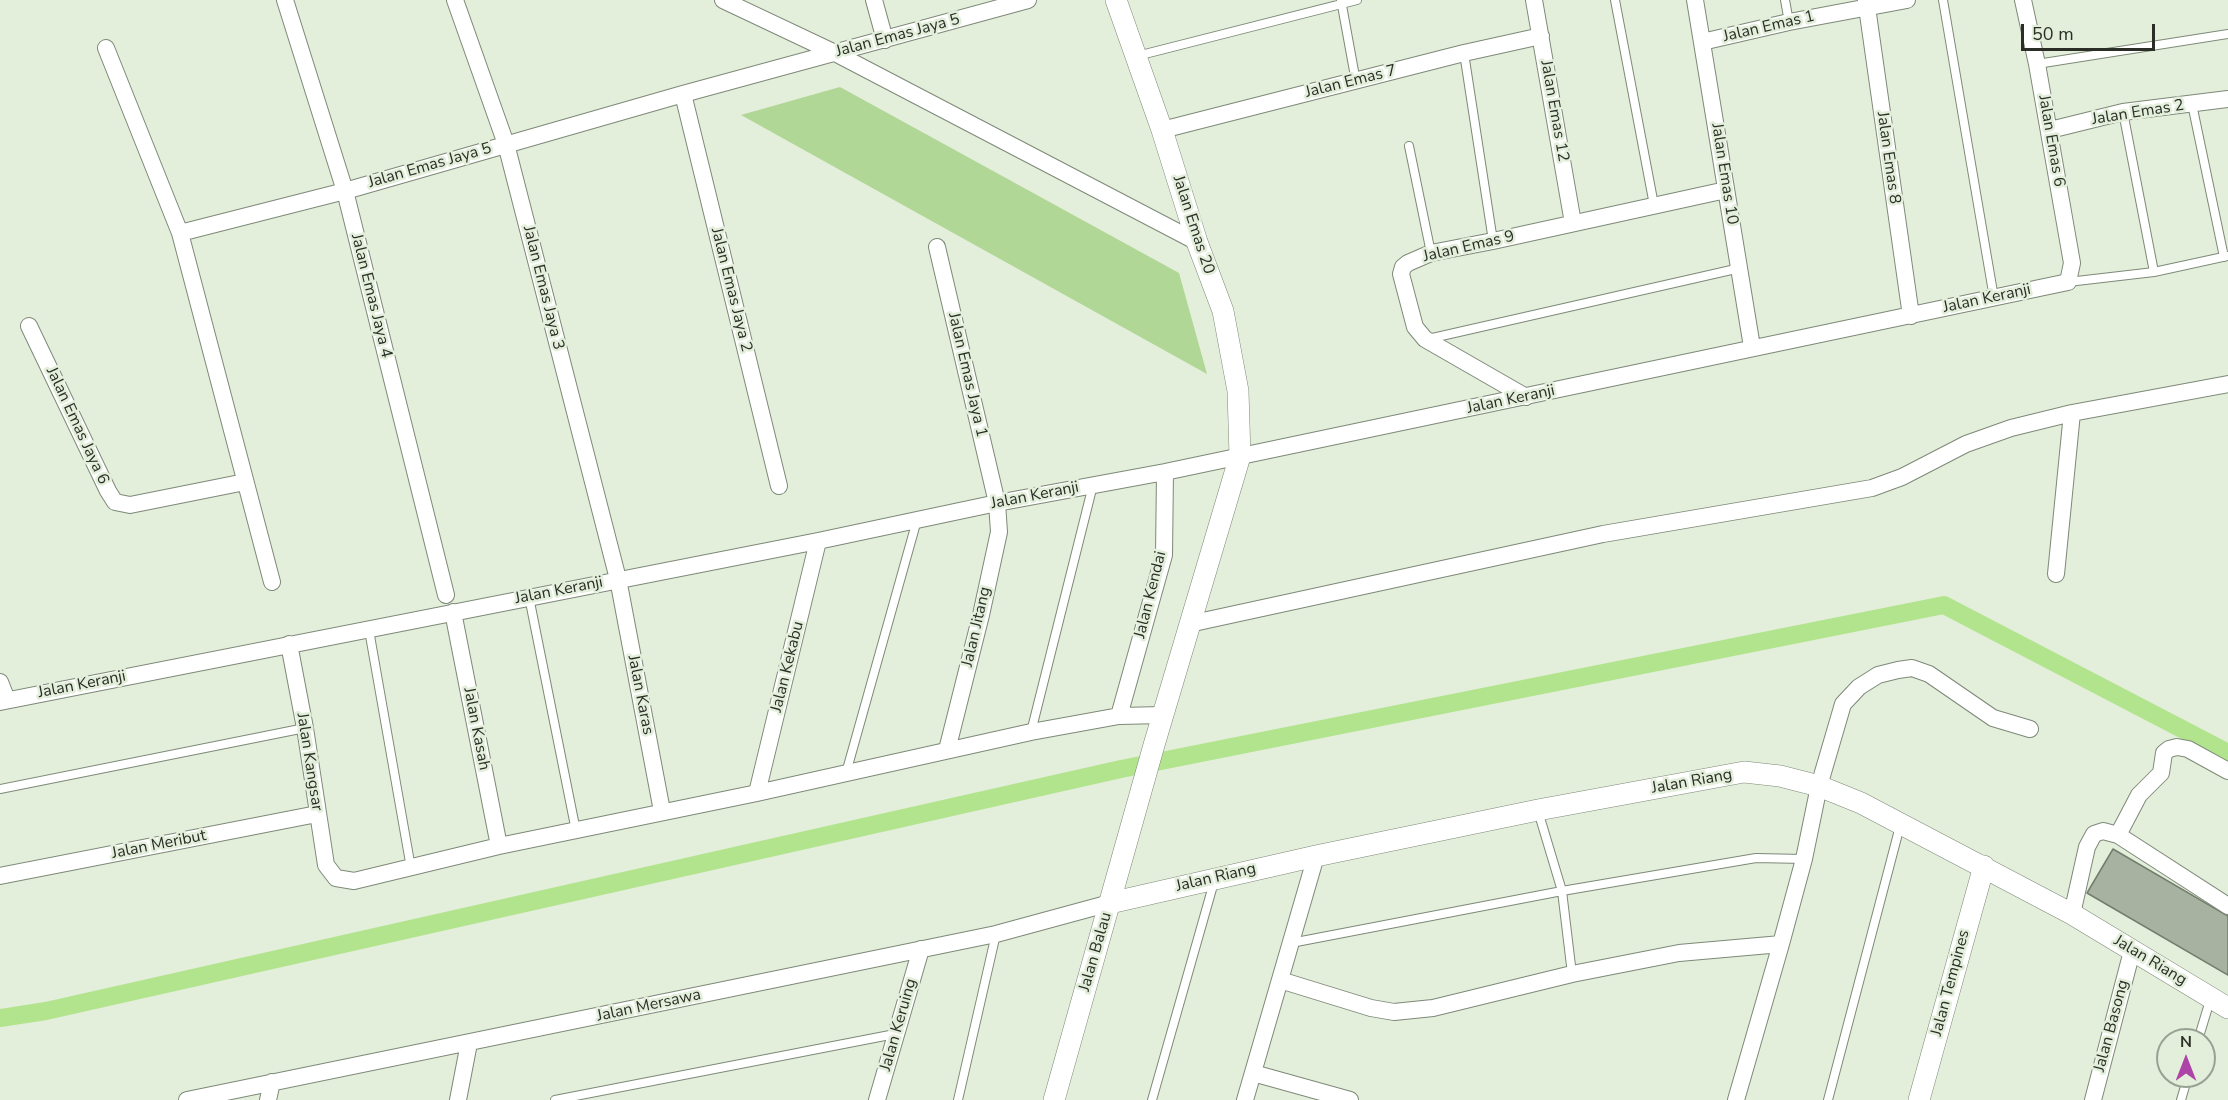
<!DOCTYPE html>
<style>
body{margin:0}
#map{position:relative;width:2228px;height:1100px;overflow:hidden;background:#e3eedb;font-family:"Nunito Sans",sans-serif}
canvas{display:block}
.north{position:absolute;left:2156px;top:1028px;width:60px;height:60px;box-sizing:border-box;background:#e3eedb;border:2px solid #99a193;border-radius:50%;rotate:0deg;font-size:16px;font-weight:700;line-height:24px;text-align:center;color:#2a2e27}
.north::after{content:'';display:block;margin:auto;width:21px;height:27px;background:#ad44a7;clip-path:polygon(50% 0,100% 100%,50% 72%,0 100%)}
.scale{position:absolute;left:2021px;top:24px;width:134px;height:27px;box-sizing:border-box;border:3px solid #2a2e27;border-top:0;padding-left:8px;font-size:18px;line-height:21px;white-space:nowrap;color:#2a2e27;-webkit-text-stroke:4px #e3eedb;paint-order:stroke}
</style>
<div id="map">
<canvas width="2228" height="1100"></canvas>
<div class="north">N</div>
<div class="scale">50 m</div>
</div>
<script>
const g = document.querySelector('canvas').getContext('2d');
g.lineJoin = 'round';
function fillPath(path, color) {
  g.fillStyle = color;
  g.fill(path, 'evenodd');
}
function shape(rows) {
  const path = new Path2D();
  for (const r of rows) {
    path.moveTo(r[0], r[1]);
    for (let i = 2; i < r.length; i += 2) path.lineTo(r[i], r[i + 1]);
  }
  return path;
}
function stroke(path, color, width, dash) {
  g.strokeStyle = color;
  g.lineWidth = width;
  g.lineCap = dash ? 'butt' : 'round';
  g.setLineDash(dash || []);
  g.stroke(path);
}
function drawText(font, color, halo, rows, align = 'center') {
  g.font = font + ' "Nunito Sans",sans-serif';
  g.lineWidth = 5;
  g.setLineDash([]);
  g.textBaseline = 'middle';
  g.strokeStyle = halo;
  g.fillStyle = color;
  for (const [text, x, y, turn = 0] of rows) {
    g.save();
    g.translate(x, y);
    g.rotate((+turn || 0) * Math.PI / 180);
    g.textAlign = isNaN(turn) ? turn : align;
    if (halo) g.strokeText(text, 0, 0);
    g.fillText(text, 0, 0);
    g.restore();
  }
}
fillPath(shape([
 [840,87,1179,273,1207,374,741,115]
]), '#b0d795');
stroke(shape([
 [0,1018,46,1011,1121,769,1944,605,2228,753]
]), '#b2e48e', 18);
const building = shape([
 [2113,849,2228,916,2228,975,2087,893,2113,849]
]);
fillPath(building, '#a7b2a0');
stroke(building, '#737d6c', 1.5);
const service = shape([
 [1341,0,1356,82],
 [1615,0,1654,205],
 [1785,0,1789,22],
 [1943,0,1994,298],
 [1464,53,1493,241],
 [1137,56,1357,0],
 [2037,64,2228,34],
 [2192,104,2224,257],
 [2123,112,2154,272],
 [1409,146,1431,253],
 [2068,282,2154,272,2228,256],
 [1428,339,1740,268],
 [529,597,576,831],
 [369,630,411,868],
 [1031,732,1093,485],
 [846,773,917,520],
 [0,789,305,728],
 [1538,811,1562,891,1572,974],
 [1291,943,1562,891,1756,858,1804,859],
 [2198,1040,2211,997],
 [555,1100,895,1034],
 [958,1100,996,934],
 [1152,1100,1214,882],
 [1828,1100,1900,826],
 [2181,1100,2188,1076]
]);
const minor = shape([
 [285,0,345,191,446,595],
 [455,0,506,144,618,579,662,811],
 [723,0,835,53,1197,242],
 [874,0,885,40],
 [1534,0,1573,223],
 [1695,0,1752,347],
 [1866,0,1911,316],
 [1702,42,1789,22,1907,0],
 [106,48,180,233],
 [683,94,779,486],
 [1162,130,1464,53,1541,36],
 [2050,130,2123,112,2228,99],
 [937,247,997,503,999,532,981,615,947,750],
 [29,326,108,491,115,502,130,505,245,482],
 [1526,397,1425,339,1415,327,1401,274,1403,267,1408,263,1431,253,1493,241,1726,190],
 [2056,574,2072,413],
 [272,582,180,233,345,191,683,94,1028,0],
 [453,612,499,846],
 [1189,624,1603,534,1872,488,1902,477,1966,444,2011,428,2072,413,2228,384],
 [289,644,305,728,326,865,336,878,354,881,499,846,757,793,1031,732,1119,716,1163,715],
 [0,682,7,700],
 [0,702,818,541,997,503,1165,472,2068,282,2072,263,2037,64,2023,0],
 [1119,716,1164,555,1165,472],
 [757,793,818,541],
 [2118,835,2139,795,2161,773,2164,753,2169,749,2177,747,2188,749,2228,771],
 [0,876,317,814],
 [2072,914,2087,847,2094,834,2103,831,2118,835,2228,906],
 [1280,980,1371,1008,1394,1012,1433,1008,1572,974,1679,953,1781,944],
 [1253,1073,1350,1100],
 [187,1100,996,934,1110,903],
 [268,1100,272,1082],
 [458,1100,469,1043],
 [877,1100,921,949],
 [1245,1100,1316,856],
 [1736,1100,1781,944,1804,859,1819,786,1843,704,1859,687,1878,675,1898,670,1912,668,1929,674,1993,718,2030,729],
 [2093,1100,2132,951]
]);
const tertiary = shape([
 [1110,903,1316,856,1538,810,1744,772,1780,776,1819,786,1861,803,2072,914,2228,1008],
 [1054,1100,1154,745,1240,456,1238,391,1223,311,1197,242,1162,130,1116,0],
 [1919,1100,1984,866]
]);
stroke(service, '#7e8978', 10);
stroke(minor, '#7e8978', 18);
stroke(tertiary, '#7e8978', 22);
stroke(service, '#fff', 8);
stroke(minor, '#fff', 16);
stroke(tertiary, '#fff', 21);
drawText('16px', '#2a2e27', '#e3eedb', [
 ["Jalan Emas 1",1769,27,-13],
 ["Jalan Emas Jaya 5",898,36,-15],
 ["Jalan Emas 7",1351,82,-14],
 ["Jalan Emas 12",1554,111,80],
 ["Jalan Emas 2",2138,113,-9],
 ["Jalan Emas 6",2051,141,80],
 ["Jalan Emas 8",1888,158,82],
 ["Jalan Emas Jaya 5",430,166,-16],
 ["Jalan Emas 10",1724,174,81],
 ["Jalan Emas 20",1193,225,72],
 ["Jalan Emas 9",1469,247,-13],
 ["Jalan Emas Jaya 3",543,288,76],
 ["Jalan Emas Jaya 2",731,290,76],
 ["Jalan Emas Jaya 4",371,296,76],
 ["Jalan Keranji",1987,299,-12],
 ["Jalan Emas Jaya 1",967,375,77],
 ["Jalan Keranji",1511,400,-12],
 ["Jalan Emas Jaya 6",77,426,65],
 ["Jalan Keranji",1035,496,-11],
 ["Jalan Keranji",559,591,-11],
 ["Jalan Kendai",1151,595,-76],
 ["Jalan Jitang",977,627,-77],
 ["Jalan Kekabu",788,667,-76],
 ["Jalan Keranji",82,685,-11],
 ["Jalan Karas",640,695,79],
 ["Jalan Kasah",476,729,79],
 ["Jalan Kangsar",309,762,81],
 ["Jalan Riang",1692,782,-10],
 ["Jalan Meribut",159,845,-11],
 ["Jalan Riang",1216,878,-13],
 ["Jalan Balau",1096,952,-74],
 ["Jalan Riang",2150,961,31],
 ["Jalan Tempines",1951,983,-75],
 ["Jalan Mersawa",649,1006,-12],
 ["Jalan Keruing",899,1025,-74],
 ["Jalan Basong",2112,1026,-75]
]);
</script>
